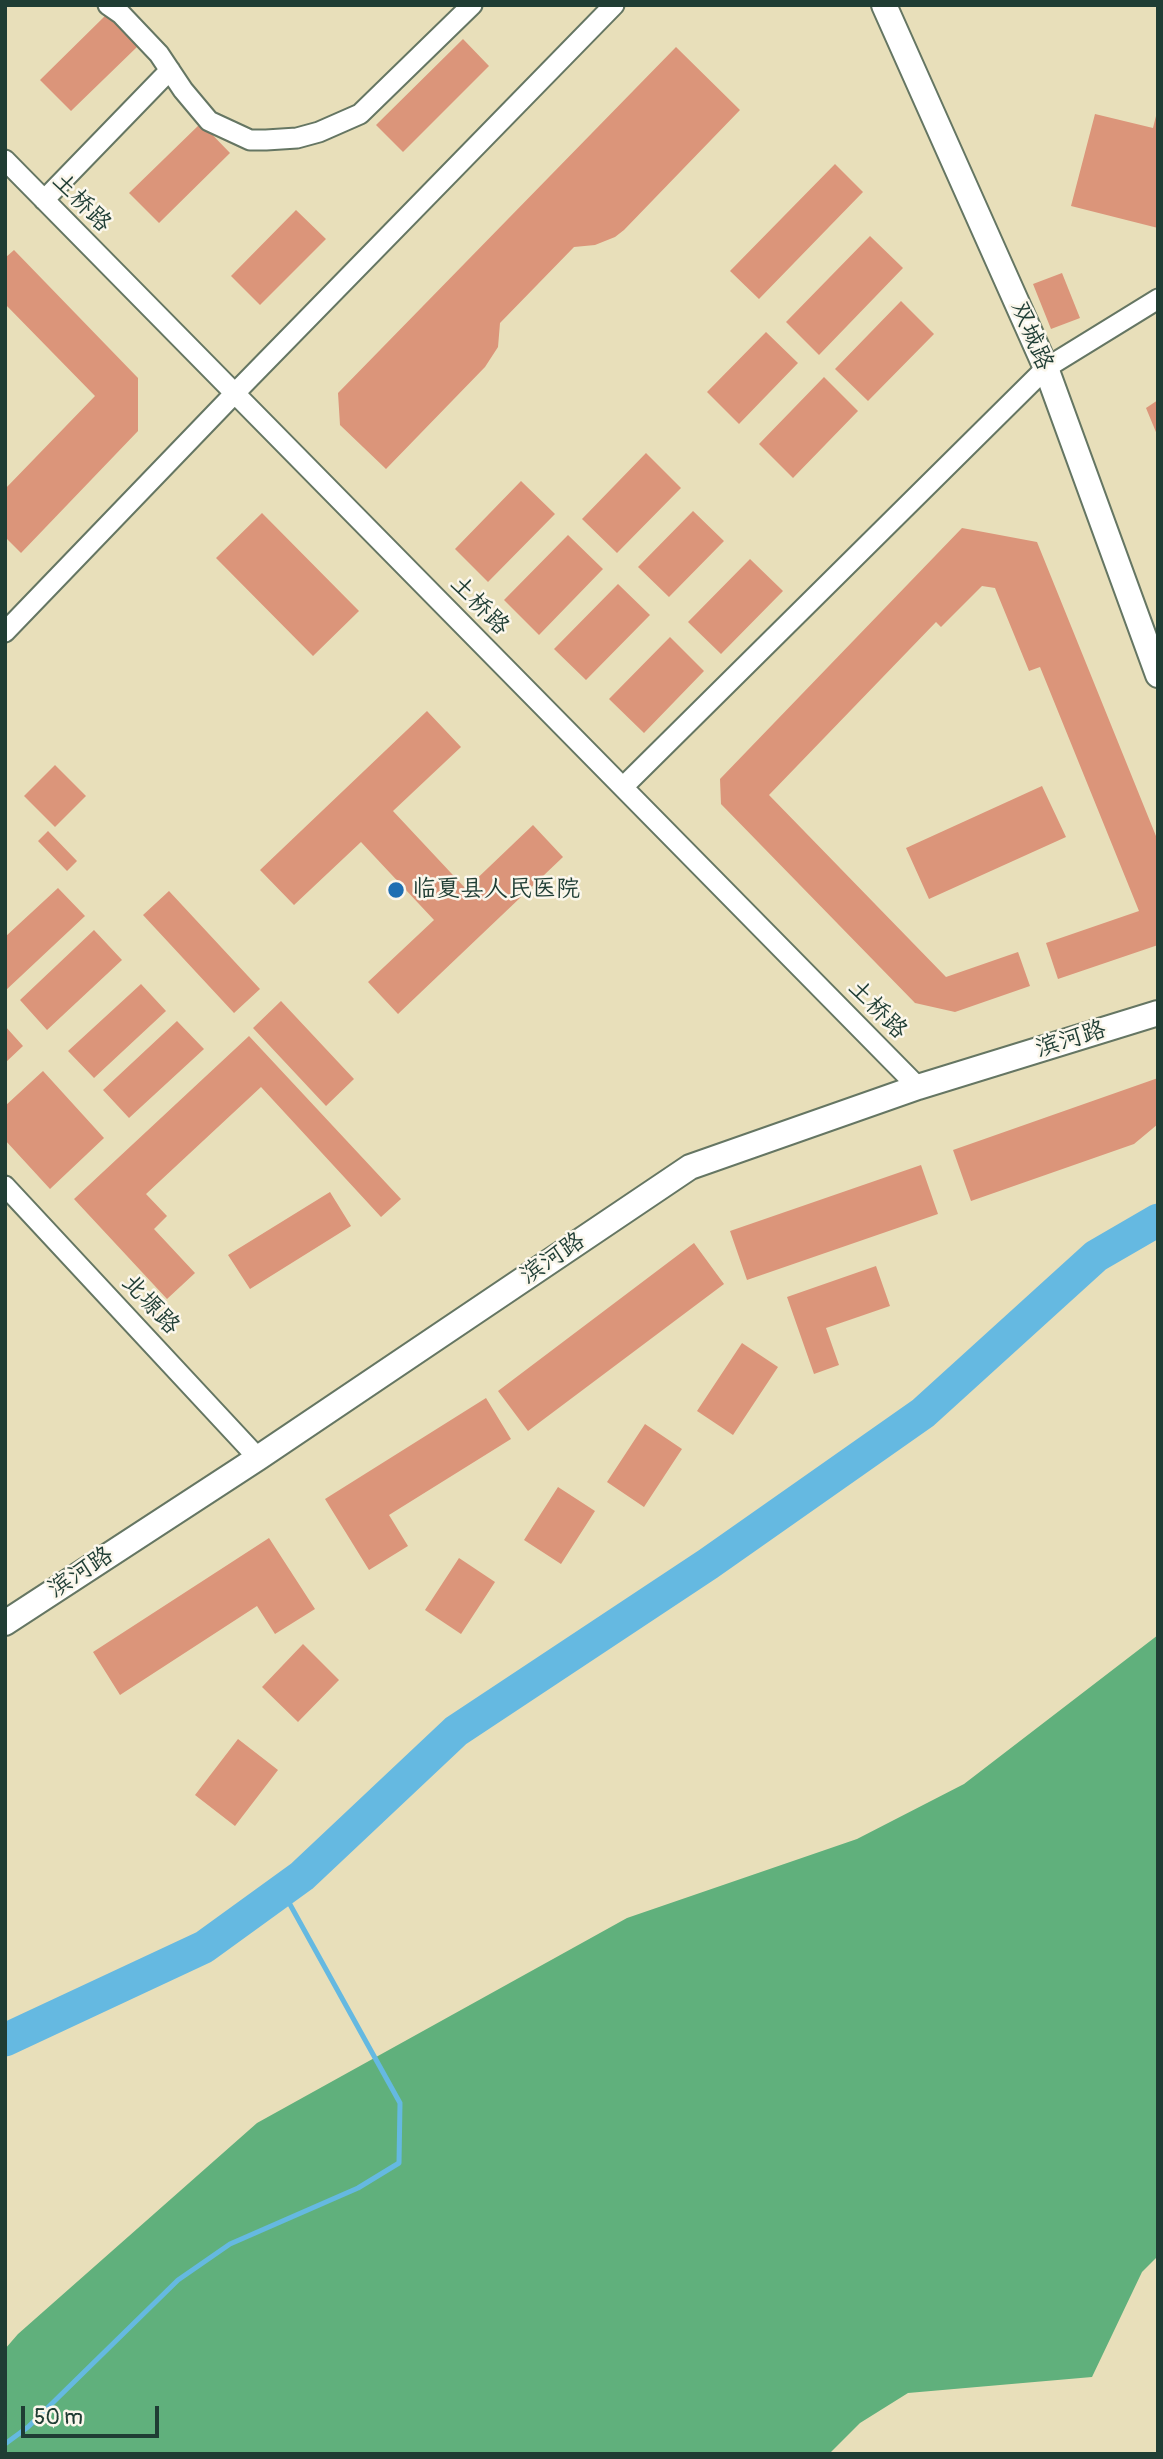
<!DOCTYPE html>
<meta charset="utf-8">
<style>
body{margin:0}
#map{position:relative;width:1163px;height:2459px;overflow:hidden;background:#e8dfba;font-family:Pangolin,sans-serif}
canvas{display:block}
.frame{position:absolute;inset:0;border:7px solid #1f3d34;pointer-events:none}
.scale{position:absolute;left:21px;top:2406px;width:138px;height:32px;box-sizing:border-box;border:4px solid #1f3d34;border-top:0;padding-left:9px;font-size:21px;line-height:24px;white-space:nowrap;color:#1f3d34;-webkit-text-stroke:5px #fbf7ec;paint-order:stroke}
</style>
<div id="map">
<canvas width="1163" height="2459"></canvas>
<div class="frame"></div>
<div class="scale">50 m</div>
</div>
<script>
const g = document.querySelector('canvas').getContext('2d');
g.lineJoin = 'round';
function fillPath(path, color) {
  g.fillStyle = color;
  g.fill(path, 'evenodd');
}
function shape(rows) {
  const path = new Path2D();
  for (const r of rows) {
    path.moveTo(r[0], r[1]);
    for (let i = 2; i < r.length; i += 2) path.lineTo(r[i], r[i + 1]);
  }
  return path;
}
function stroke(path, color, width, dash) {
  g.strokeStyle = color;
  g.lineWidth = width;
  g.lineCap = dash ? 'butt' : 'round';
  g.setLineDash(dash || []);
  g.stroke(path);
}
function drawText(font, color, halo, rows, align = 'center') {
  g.font = font + ' Pangolin,"LXGW WenKai TC",sans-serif';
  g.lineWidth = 5;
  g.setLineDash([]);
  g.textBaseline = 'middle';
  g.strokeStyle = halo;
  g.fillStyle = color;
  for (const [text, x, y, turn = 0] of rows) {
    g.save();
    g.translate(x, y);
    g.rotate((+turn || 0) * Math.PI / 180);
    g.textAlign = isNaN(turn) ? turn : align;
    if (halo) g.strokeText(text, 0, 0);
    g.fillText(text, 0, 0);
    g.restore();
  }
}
fillPath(shape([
 [1158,1635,1158,2256,1142,2272,1092,2377,908,2393,860,2423,829,2454,5,2454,5,2349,18,2334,257,2123,627,1918,857,1839,964,1784]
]), '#60b07c');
stroke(shape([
 [5,2444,28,2427,178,2280,230,2244,358,2188,399,2163,400,2103,282,1890]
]), '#65b9e1', 5);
stroke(shape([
 [5,2040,204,1947,302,1876,456,1731,708,1564,923,1413,1096,1256,1158,1220]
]), '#65b9e1', 33);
fillPath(shape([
 [107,14,138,46,71,111,40,80],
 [463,39,489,66,403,152,376,125],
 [676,47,740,110,624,230,615,237,595,245,574,247,500,323,498,347,485,367,386,469,340,425,338,393],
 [1157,112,1158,228,1071,206,1095,114,1153,128],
 [201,123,230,153,159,223,129,193],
 [835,164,863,192,759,299,730,271],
 [296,210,326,239,260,305,231,276],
 [870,236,903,268,819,355,786,322],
 [14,250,138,378,138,431,21,553,5,537,5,489,95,396,5,304,5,258],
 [1062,273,1080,318,1051,329,1033,284],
 [901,301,934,334,868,401,835,369],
 [766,332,798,363,739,424,707,392],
 [824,377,858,411,793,478,759,444],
 [1158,400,1158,437,1146,408],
 [646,453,681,488,617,553,582,519],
 [521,481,555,514,488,582,455,549],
 [693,511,724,541,669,597,638,567],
 [262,513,359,611,313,656,216,558],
 [962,528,1037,542,1158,841,1158,945,1058,979,1046,943,1139,911,1040,667,1029,671,995,588,982,586,941,627,936,622,769,795,946,977,1018,952,1030,986,955,1012,915,1003,721,804,720,779],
 [568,535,603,569,539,635,504,600],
 [750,559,783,591,721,654,688,622],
 [618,584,650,615,586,680,554,649],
 [670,637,704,671,644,733,609,699],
 [427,711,461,747,393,811,466,889,533,825,563,857,398,1014,368,982,434,920,361,842,294,905,260,870],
 [55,765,86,796,55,827,24,796],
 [1042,786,1066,837,929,899,906,848],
 [48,831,77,861,67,871,38,841],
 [58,888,85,916,5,991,5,937],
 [169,891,260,989,234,1013,143,915],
 [94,930,122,960,47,1030,20,1000],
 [141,984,166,1011,94,1078,68,1051],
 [281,1001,354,1079,326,1106,253,1028],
 [177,1021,204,1049,129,1118,103,1090],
 [5,1026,23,1046,5,1063],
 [249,1036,401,1199,381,1217,261,1087,146,1194,167,1216,154,1229,195,1273,167,1299,74,1199],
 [43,1071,104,1138,50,1189,5,1140,5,1106],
 [1158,1078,1158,1124,1134,1144,971,1201,953,1150],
 [921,1165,938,1214,747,1280,730,1231],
 [330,1192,351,1226,250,1289,228,1255],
 [694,1243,724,1284,528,1431,498,1391],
 [876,1266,890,1306,826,1328,839,1365,814,1374,787,1297],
 [742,1343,778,1367,733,1435,697,1411],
 [486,1398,511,1439,389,1515,408,1546,369,1570,325,1499],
 [645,1424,682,1449,644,1507,607,1482],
 [558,1487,595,1511,561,1564,524,1540],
 [269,1538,315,1609,275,1634,257,1606,120,1695,93,1652],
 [459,1558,495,1582,461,1634,425,1610],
 [303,1644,339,1680,298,1722,262,1687],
 [238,1739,278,1770,235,1826,195,1795]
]), '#db957a');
const minor = shape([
 [108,5,121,14,159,54,183,90,209,121,250,140,266,140,297,138,319,132,360,114,472,5],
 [5,160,918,1087],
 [44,200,170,70],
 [5,632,235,393,614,5],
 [623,787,1046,368,1158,299],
 [5,1186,258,1458]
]);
const major = shape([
 [884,5,1046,368,1158,675],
 [5,1623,258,1458,690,1167,918,1087,1158,1013]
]);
stroke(minor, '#657663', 23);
stroke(major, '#657663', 28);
stroke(minor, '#fff', 19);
stroke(major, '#fff', 24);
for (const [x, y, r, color] of [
 [396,890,9,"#1f6fb2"]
]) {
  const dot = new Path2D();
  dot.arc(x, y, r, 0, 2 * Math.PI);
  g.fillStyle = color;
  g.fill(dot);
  stroke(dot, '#fbf7ec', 2.5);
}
drawText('24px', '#1f3d34', '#fbf7ec', [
 ["土桥路",81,203,45],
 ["双城路",1031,336,67],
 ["土桥路",479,606,45],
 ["土桥路",877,1010,45],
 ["滨河路",1071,1040,-17],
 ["滨河路",553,1259,-34],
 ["北塬路",150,1305,47],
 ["滨河路",81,1573,-33]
]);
drawText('24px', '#1f3d34', '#fbf7ec', [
 ["临夏县人民医院",412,890]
], 'left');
</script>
